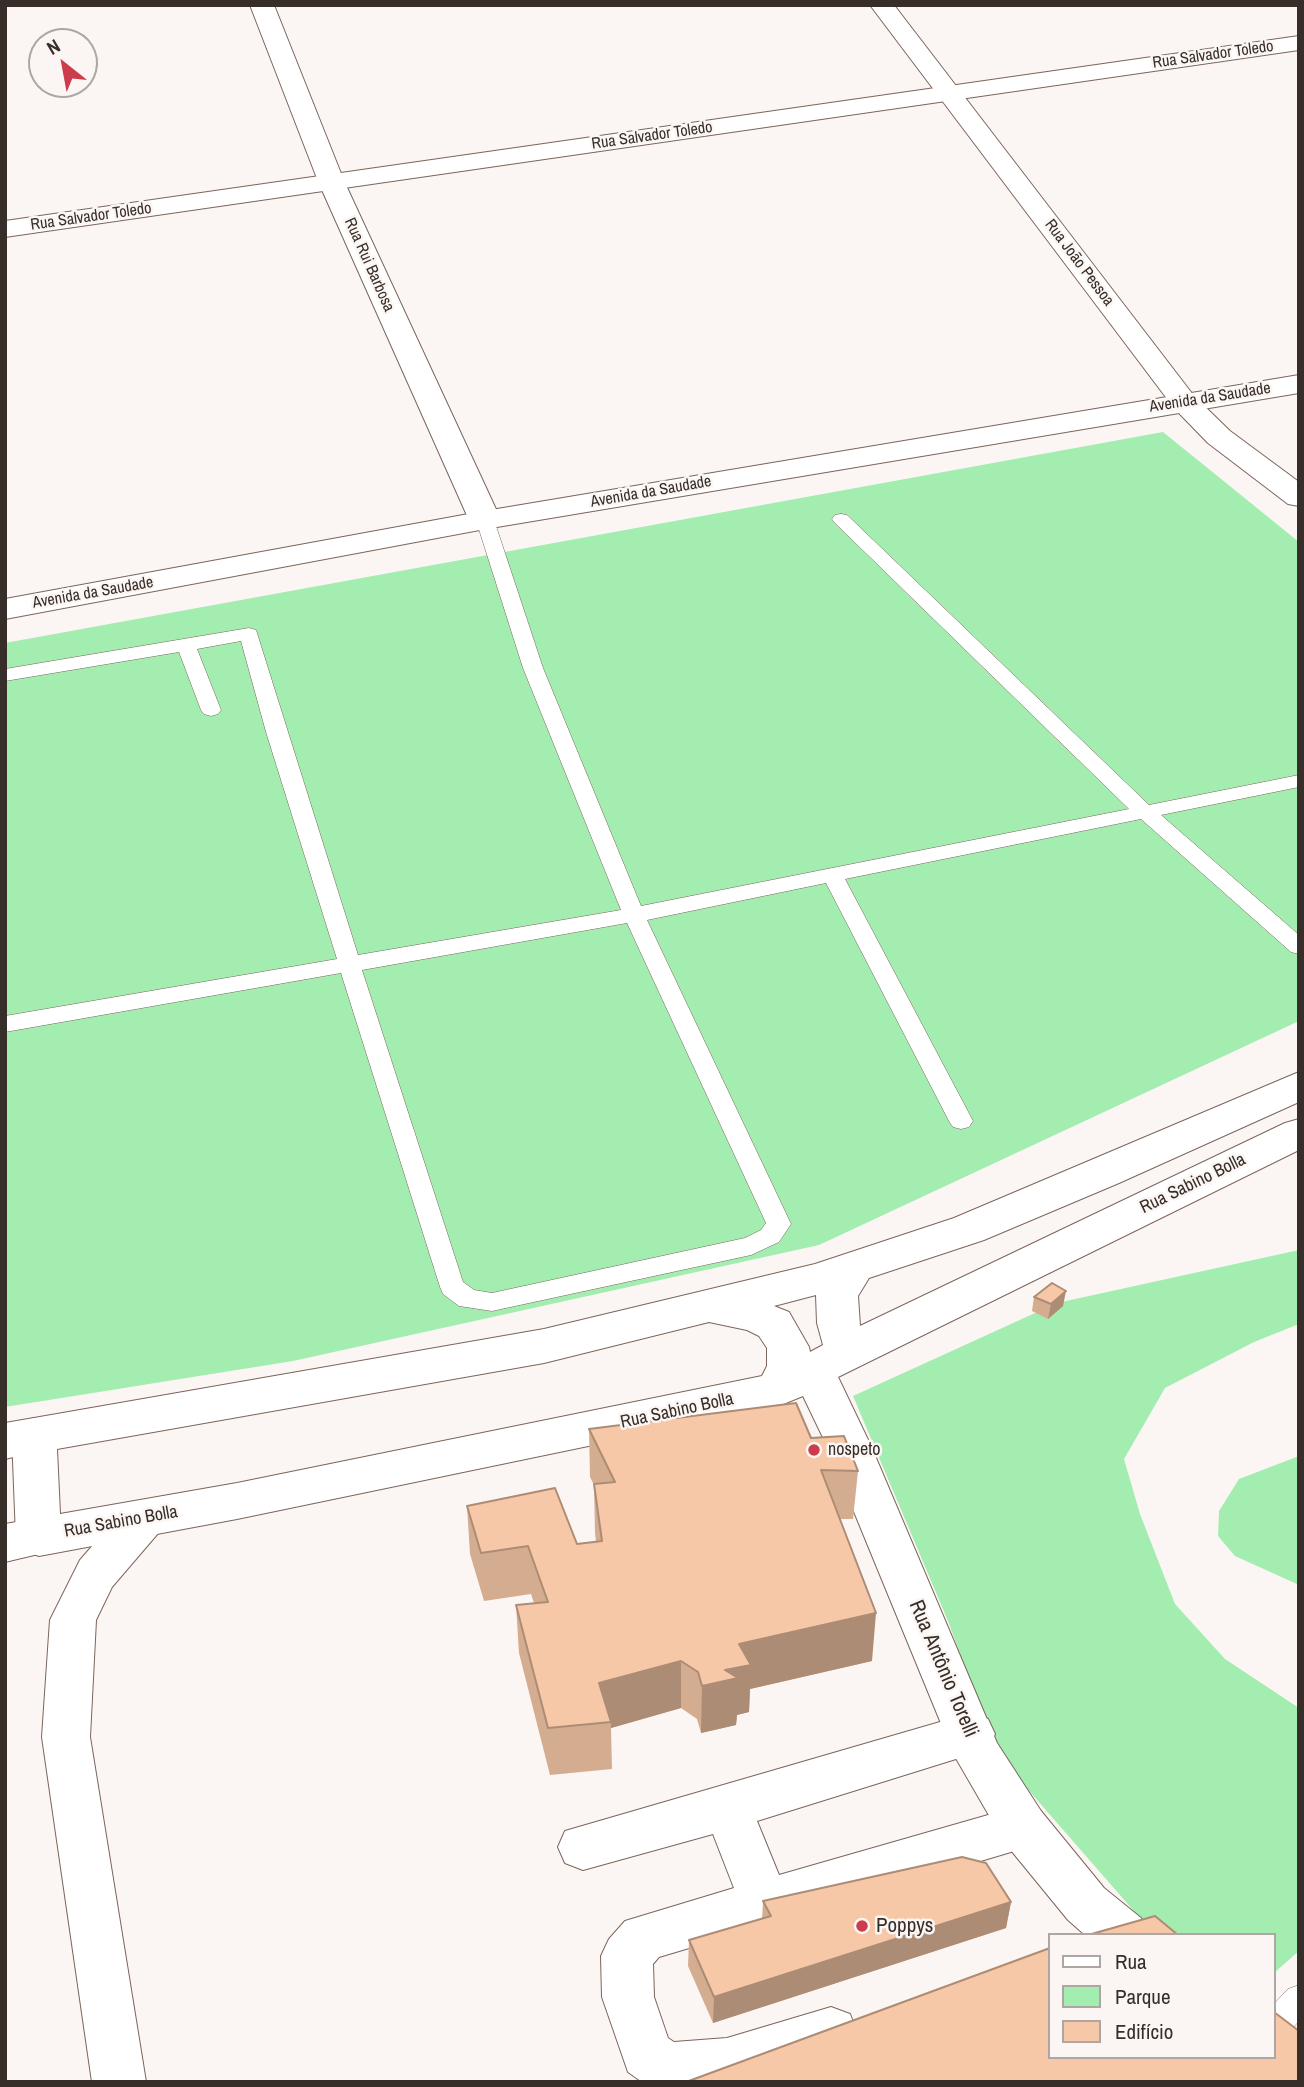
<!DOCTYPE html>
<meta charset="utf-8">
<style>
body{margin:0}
#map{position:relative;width:1304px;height:2087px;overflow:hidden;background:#fbf6f3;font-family:"Archivo Narrow",sans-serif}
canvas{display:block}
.frame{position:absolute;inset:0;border:7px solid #372e29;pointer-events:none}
.legend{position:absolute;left:1048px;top:1933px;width:228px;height:126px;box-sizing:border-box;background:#fbf6f3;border:2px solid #ada6a2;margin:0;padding:9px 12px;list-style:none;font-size:21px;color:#372e29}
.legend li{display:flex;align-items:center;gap:14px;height:35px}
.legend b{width:35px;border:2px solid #ada6a2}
.north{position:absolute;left:28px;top:28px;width:70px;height:70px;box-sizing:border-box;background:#fbf6f3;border:2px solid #ada6a2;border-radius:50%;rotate:329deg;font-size:19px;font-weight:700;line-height:28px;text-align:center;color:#372e29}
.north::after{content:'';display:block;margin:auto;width:24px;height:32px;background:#cc3c4a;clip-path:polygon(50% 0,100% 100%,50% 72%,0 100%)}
</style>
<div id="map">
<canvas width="1304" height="2087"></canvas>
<div class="frame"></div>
<ul class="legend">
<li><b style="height:9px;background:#fff"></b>Rua</li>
<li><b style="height:19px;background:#a3edb1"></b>Parque</li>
<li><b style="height:19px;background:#f7c8a7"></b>Edifício</li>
</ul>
<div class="north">N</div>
</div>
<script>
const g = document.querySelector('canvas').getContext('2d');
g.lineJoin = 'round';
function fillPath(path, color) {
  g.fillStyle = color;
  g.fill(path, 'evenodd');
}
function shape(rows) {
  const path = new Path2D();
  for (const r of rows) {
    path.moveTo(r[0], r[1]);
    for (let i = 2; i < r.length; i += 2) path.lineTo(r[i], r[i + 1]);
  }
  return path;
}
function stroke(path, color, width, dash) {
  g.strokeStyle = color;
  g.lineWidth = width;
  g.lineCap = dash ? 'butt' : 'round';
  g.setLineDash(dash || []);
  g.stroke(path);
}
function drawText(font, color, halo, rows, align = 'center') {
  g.font = font + ' "Archivo Narrow",sans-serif';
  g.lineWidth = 5;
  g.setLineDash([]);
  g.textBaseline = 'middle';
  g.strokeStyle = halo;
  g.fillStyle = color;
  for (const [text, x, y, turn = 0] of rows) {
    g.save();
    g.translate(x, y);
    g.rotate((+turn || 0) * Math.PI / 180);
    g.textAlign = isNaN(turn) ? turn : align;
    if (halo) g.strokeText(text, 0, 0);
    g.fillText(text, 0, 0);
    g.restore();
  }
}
fillPath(shape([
 [1163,432,1299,542,1299,1021,819,1245,293,1361,5,1407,5,643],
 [1299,1250,1299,1324,1254,1342,1165,1388,1124,1459,1140,1514,1175,1604,1225,1659,1299,1708,1299,1951,1274,1973,1274,1935,1160,1935,1140,1918,1017,1777,986,1725,948,1621,853,1396,1057,1303],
 [1299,1456,1299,1585,1235,1556,1218,1536,1219,1511,1239,1479]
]), '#a3edb1');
const service = shape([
 [841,514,847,515,1149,805,1299,775,1299,787,1161,815,1299,935,1299,954,1291,952,1141,819,845,879,973,1121,969,1127,961,1129,953,1127,949,1121,826,883,647,920,791,1224,779,1242,751,1255,492,1311,459,1306,443,1294,440,1287,341,973,5,1032,5,1016,337,959,266,732,241,641,197,649,221,710,218,714,211,716,204,714,201,710,179,652,5,681,5,669,249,628,256,630,358,955,621,910,523,668,476,520,485,515,494,520,543,668,641,906,1129,809,835,523,832,519,835,515,841,514],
 [627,923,766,1223,761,1230,745,1238,492,1293,474,1290,463,1282,362,970,627,923],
 [1299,1985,1299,2021,1285,2036,1274,2041,1274,2004,1288,1989,1299,1985]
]);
const minor = shape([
 [250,5,274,5,344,181,501,520,496,527,485,529,474,527,469,520,318,181,250,5],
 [971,1713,988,1719,995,1734,988,1749,757,1821,779,1875,1023,1805,1041,1811,1048,1827,1041,1843,659,1957,653,1964,654,1997,668,2038,674,2042,727,2038,831,2007,850,2014,857,2032,850,2050,749,2082,642,2082,628,2072,602,1997,601,1956,609,1939,625,1921,734,1888,713,1834,583,1870,565,1863,558,1847,565,1831,971,1713]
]);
const tertiary = shape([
 [1299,36,1299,50,5,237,5,221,1299,36],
 [1299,375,1299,393,485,529,5,619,5,599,485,511,1299,375],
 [34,1418,50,1424,56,1436,50,1448,5,1459,5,1423,34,1418],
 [144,1500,160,1505,167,1518,160,1531,112,1587,96,1620,90,1737,146,2082,92,2082,42,1737,50,1620,80,1560,128,1505,144,1500],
 [39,1518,55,1524,62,1537,55,1550,5,1562,5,1524,39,1518]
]);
const secondary = shape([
 [870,5,894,5,1194,396,1230,431,1299,482,1299,506,1288,504,1208,443,1174,408,870,5],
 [1299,1072,1299,1102,1119,1183,984,1240,869,1278,858,1296,860,1326,1285,1123,1299,1119,1299,1150,838,1377,871,1446,997,1743,1041,1811,1104,1888,1141,1918,1149,1935,1085,1935,1068,1920,1005,1843,954,1755,827,1446,803,1396,776,1407,237,1519,39,1556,23,1550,16,1537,12,1436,18,1424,34,1418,544,1329,815,1264,954,1218,1299,1072],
 [816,1295,817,1323,823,1345,810,1352,809,1347,789,1312,774,1306,816,1295],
 [709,1322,747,1330,759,1336,767,1348,767,1366,762,1376,237,1483,60,1514,57,1449,544,1363,709,1322]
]);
stroke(service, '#7c655b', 1);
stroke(minor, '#7c655b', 2);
stroke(tertiary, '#7c655b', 2);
stroke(secondary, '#7c655b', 2);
fillPath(service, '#fff');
fillPath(minor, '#fff');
fillPath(tertiary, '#fff');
fillPath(secondary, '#fff');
fillPath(shape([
 [1034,1297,1063,1306,1048,1319,1032,1311],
 [589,1429,811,1438,858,1471,853,1519,840,1519,872,1661,750,1689,749,1712,737,1715,736,1725,701,1733,697,1719,681,1708,611,1728,612,1769,550,1775,519,1653,516,1605,534,1603,531,1594,484,1601,470,1554,467,1506,577,1544,596,1542,595,1533,594,1485,590,1477],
 [763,1901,1011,1902,1006,1928,713,2023,688,1966,689,1940,762,1919]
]), '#d4ac90');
fillPath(shape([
 [1066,1291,1063,1306,1048,1319,1051,1304],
 [876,1613,872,1661,750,1689,749,1712,737,1715,736,1725,701,1733,702,1686,739,1644],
 [681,1661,681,1708,611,1728,611,1722,599,1683],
 [1011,1902,1006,1928,713,2023,714,1997]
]), '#ad8c75');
const building = shape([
 [1052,1283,1066,1291,1051,1304,1034,1297,1052,1283],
 [796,1403,811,1438,844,1436,858,1471,821,1470,876,1613,739,1644,751,1665,725,1670,738,1678,702,1686,698,1672,681,1661,599,1683,611,1722,548,1728,516,1605,548,1602,528,1546,481,1553,467,1506,555,1488,577,1544,602,1541,594,1484,615,1482,589,1429,796,1403],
 [962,1857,986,1863,1011,1902,714,1997,689,1940,771,1916,763,1901,962,1857],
 [1155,1916,1178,1935,1088,1935,1155,1916],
 [1050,1948,1050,2057,1274,2057,1274,2012,1299,2031,1299,2082,686,2082,1050,1948]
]);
fillPath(building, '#f7c8a7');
stroke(building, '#ad8c75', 2);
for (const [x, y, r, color] of [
 [814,1450,7,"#cc3c4a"],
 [862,1926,7,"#cc3c4a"]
]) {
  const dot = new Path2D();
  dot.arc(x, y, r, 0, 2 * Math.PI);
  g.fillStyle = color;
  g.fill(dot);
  stroke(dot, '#fbf6f3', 2.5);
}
drawText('16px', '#372e29', '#fbf6f3', [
 ["Rua Salvador Toledo",1213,55,-8],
 ["Rua Salvador Toledo",652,136,-8],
 ["Rua Salvador Toledo",91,217,-8],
 ["Rua João Pessoa",1079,263,53],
 ["Rua Rui Barbosa",369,265,66],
 ["Avenida da Saudade",1210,398,-9],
 ["Avenida da Saudade",651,492,-10],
 ["Avenida da Saudade",93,593,-10]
]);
drawText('18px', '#372e29', '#fbf6f3', [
 ["Rua Sabino Bolla",1193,1184,-26],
 ["Rua Sabino Bolla",677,1411,-12],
 ["Rua Sabino Bolla",121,1522,-10]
]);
drawText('18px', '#372e29', '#fbf6f3', [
 ["nospeto",828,1450]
], 'left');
drawText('21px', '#372e29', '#fbf6f3', [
 ["Rua Antônio Torelli",943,1669,67]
]);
drawText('21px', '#372e29', '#fbf6f3', [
 ["Poppys",876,1926]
], 'left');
</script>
